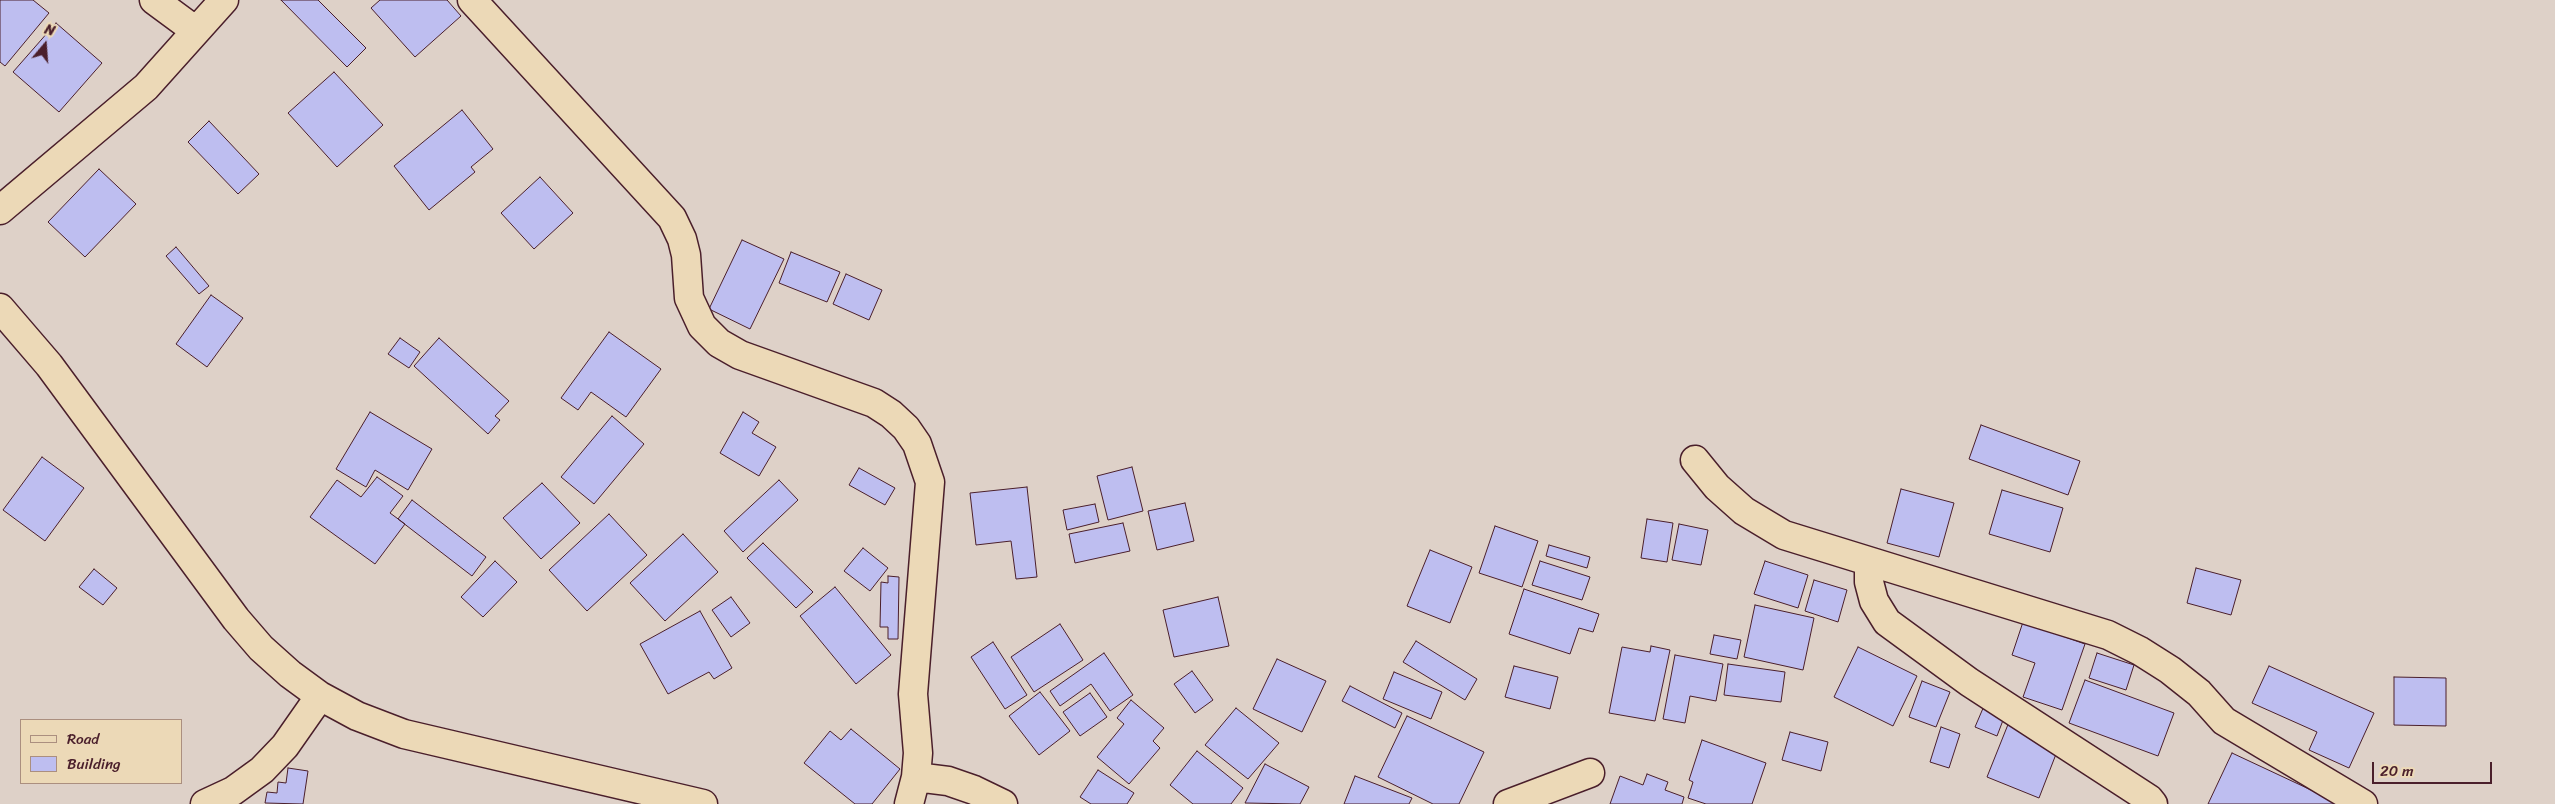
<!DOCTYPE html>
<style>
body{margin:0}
#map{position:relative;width:2555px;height:804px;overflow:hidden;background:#ded1c8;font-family:Sriracha,sans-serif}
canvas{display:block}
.legend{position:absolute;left:20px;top:719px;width:162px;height:65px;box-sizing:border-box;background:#ecd9b7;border:1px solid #ab8f7f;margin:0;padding:6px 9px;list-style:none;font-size:15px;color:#4a1f2b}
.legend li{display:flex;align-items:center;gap:10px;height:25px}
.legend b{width:25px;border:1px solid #ab8f7f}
.north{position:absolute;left:20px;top:20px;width:50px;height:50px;-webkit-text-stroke:4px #ecd9b7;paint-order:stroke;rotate:18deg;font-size:14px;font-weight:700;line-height:20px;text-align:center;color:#4a1f2b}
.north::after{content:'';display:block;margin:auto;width:18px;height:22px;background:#4a1f2b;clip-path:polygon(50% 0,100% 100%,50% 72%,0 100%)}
.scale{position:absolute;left:2372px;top:762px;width:120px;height:22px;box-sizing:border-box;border:2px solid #4a1f2b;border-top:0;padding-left:6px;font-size:15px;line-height:18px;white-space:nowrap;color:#4a1f2b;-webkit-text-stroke:4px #ecd9b7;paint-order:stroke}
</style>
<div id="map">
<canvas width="2555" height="804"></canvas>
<ul class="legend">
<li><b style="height:6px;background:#ecd9b7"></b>Road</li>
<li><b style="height:14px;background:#bebef0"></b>Building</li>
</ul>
<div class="north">N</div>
<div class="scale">20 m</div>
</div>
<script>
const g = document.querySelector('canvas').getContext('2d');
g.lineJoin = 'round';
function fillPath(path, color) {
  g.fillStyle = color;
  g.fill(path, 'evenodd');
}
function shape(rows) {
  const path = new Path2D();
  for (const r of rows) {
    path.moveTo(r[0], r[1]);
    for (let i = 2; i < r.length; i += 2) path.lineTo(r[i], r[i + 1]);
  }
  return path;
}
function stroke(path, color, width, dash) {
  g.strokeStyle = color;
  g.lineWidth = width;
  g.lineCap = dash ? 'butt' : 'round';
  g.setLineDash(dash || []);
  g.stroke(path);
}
const building = shape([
 [0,0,33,0,49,13,5,66,0,62,0,0],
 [281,0,318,0,366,48,347,67,281,0],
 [380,0,447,0,461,16,415,57,371,8,380,0],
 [56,23,102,63,59,112,13,72,56,23],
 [334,72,383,125,337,167,288,113,334,72],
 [462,110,493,149,471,167,475,172,429,210,394,166,462,110],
 [209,121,259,174,238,194,188,142,209,121],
 [99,169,136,204,85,257,48,222,99,169],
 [540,177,573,213,534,249,501,213,540,177],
 [742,240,784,259,750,329,709,309,742,240],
 [176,247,209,286,199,294,166,256,176,247],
 [791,252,840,272,827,302,779,283,791,252],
 [846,274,882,290,869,320,833,304,846,274],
 [211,295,243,318,207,367,176,344,211,295],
 [609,332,661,369,626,417,591,392,578,410,561,398,609,332],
 [400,338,420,352,409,368,388,354,400,338],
 [439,338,509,401,495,416,500,420,488,434,414,366,439,338],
 [370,412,432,449,408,490,375,470,366,487,336,469,370,412],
 [743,412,759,422,752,433,776,447,759,476,720,453,743,412],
 [612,416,644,444,594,504,561,477,612,416],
 [1981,425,2080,461,2068,495,1969,459,1981,425],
 [42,457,84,488,45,541,3,510,42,457],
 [1132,467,1143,511,1108,520,1097,476,1132,467],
 [859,468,895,488,885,505,849,485,859,468],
 [377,477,403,496,390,513,405,524,375,564,310,517,337,480,361,497,377,477],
 [779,480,798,500,743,552,724,531,779,480],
 [542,483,580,523,541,559,503,518,542,483],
 [1027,487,1037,577,1016,579,1011,541,976,545,970,493,1027,487],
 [1901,489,1954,503,1939,557,1887,543,1901,489],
 [2002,490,2063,508,2050,552,1989,534,2002,490],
 [412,500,486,557,472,576,398,519,412,500],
 [1185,503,1194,541,1157,550,1148,511,1185,503],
 [1095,504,1099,522,1067,530,1063,510,1095,504],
 [609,514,647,555,587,611,549,570,609,514],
 [1647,519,1673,523,1667,562,1641,558,1647,519],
 [1123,523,1130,551,1075,563,1069,534,1123,523],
 [1679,524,1708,530,1701,565,1672,560,1679,524],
 [1495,526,1538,541,1522,587,1479,573,1495,526],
 [683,534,718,572,665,621,630,583,683,534],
 [763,543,813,592,796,608,747,558,763,543],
 [1549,545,1590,557,1587,568,1546,556,1549,545],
 [863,548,888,568,870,591,844,571,863,548],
 [1430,550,1472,567,1450,623,1407,606,1430,550],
 [495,561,517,582,483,617,461,597,495,561],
 [1540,561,1590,577,1582,600,1532,585,1540,561],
 [1765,561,1808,575,1798,608,1754,594,1765,561],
 [2196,568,2241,580,2231,615,2187,603,2196,568],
 [94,569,117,588,103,605,79,587,94,569],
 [888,576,899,577,898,639,888,639,888,627,880,627,881,582,888,583,888,576],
 [1814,580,1847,590,1838,622,1805,611,1814,580],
 [835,587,891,655,856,684,800,616,835,587],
 [1524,589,1599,614,1593,632,1579,628,1570,654,1509,634,1524,589],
 [731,597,750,623,731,637,712,610,731,597],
 [1218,597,1229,646,1174,657,1163,610,1218,597],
 [1755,605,1814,618,1803,670,1744,657,1755,605],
 [700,611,732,668,714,679,709,672,668,694,640,644,700,611],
 [2023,622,2085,644,2062,710,2023,697,2035,663,2012,655,2023,622],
 [1060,624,1083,660,1034,692,1011,657,1060,624],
 [1714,635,1741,640,1737,659,1710,654,1714,635],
 [1416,641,1477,679,1465,700,1403,662,1416,641],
 [993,642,1027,695,1005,709,971,657,993,642],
 [1651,646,1670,650,1655,721,1609,713,1622,647,1650,652,1651,646],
 [1858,647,1917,676,1893,726,1834,697,1858,647],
 [1104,653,1133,695,1110,711,1091,684,1060,706,1050,691,1104,653],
 [2097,653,2134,665,2126,690,2089,678,2097,653],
 [1675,655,1723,664,1716,701,1690,696,1685,723,1663,719,1675,655],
 [1277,659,1326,681,1302,732,1253,709,1277,659],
 [1728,664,1785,672,1781,702,1724,695,1728,664],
 [1514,666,1558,677,1550,709,1505,697,1514,666],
 [2269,666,2374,713,2349,768,2309,750,2317,732,2252,703,2269,666],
 [1192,671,1213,700,1195,713,1174,684,1192,671],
 [1394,672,1442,692,1431,719,1383,699,1394,672],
 [2394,677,2446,678,2446,726,2394,725,2394,677],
 [2085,680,2174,713,2158,756,2069,723,2085,680],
 [1922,681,1950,692,1936,727,1909,717,1922,681],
 [1350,686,1402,713,1395,728,1342,701,1350,686],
 [1040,692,1070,731,1039,755,1009,716,1040,692],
 [1090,693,1107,717,1080,736,1063,712,1090,693],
 [1131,700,1164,728,1153,741,1160,748,1129,784,1097,757,1124,724,1117,718,1131,700],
 [1984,706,2005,715,1997,736,1975,727,1984,706],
 [1236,708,1279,743,1248,779,1205,745,1236,708],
 [1407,716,1484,752,1459,804,1433,804,1378,777,1407,716],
 [2009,722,2058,749,2039,798,1987,777,2009,722],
 [1941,727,1960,734,1949,768,1930,762,1941,727],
 [851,729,900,769,872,804,855,804,804,763,830,731,841,740,851,729],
 [1790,732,1828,742,1821,771,1782,760,1790,732],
 [1702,740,1766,763,1752,804,1706,804,1688,798,1693,782,1689,780,1702,740],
 [1197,751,1243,788,1231,804,1193,804,1170,785,1197,751],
 [2232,753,2341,804,2208,804,2232,753],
 [1265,764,1309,787,1300,804,1245,803,1265,764],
 [288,768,308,771,303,804,265,803,267,792,277,793,278,782,286,783,288,768],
 [1098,770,1134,793,1127,804,1091,804,1080,797,1098,770],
 [1647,774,1668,782,1665,790,1684,797,1682,804,1610,804,1620,776,1643,785,1647,774],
 [1355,776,1412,798,1409,804,1344,804,1355,776]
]);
fillPath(building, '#bebef0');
stroke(building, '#4a1f2b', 1);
const minor = shape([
 [154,0,196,31],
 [472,0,672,218,682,239,686,255,689,298,702,326,719,343,740,355,874,403,891,414,906,428,917,444,930,482,913,694,918,753,916,777,909,804],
 [0,210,146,87,224,0],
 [0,308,49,365,236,619,261,648,290,674,320,696,357,716,404,734,703,804],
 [1695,460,1717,487,1744,511,1784,535,2108,635,2140,651,2170,670,2199,693,2224,721,2363,804],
 [1869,562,1869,582,1874,601,1887,622,1969,682,2149,799,2153,804],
 [916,777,948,781,974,790,1003,804],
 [205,804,233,791,262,770,285,746,320,696],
 [1508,804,1590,773]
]);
stroke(minor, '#4a1f2b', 31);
stroke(minor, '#ecd9b7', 28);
</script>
